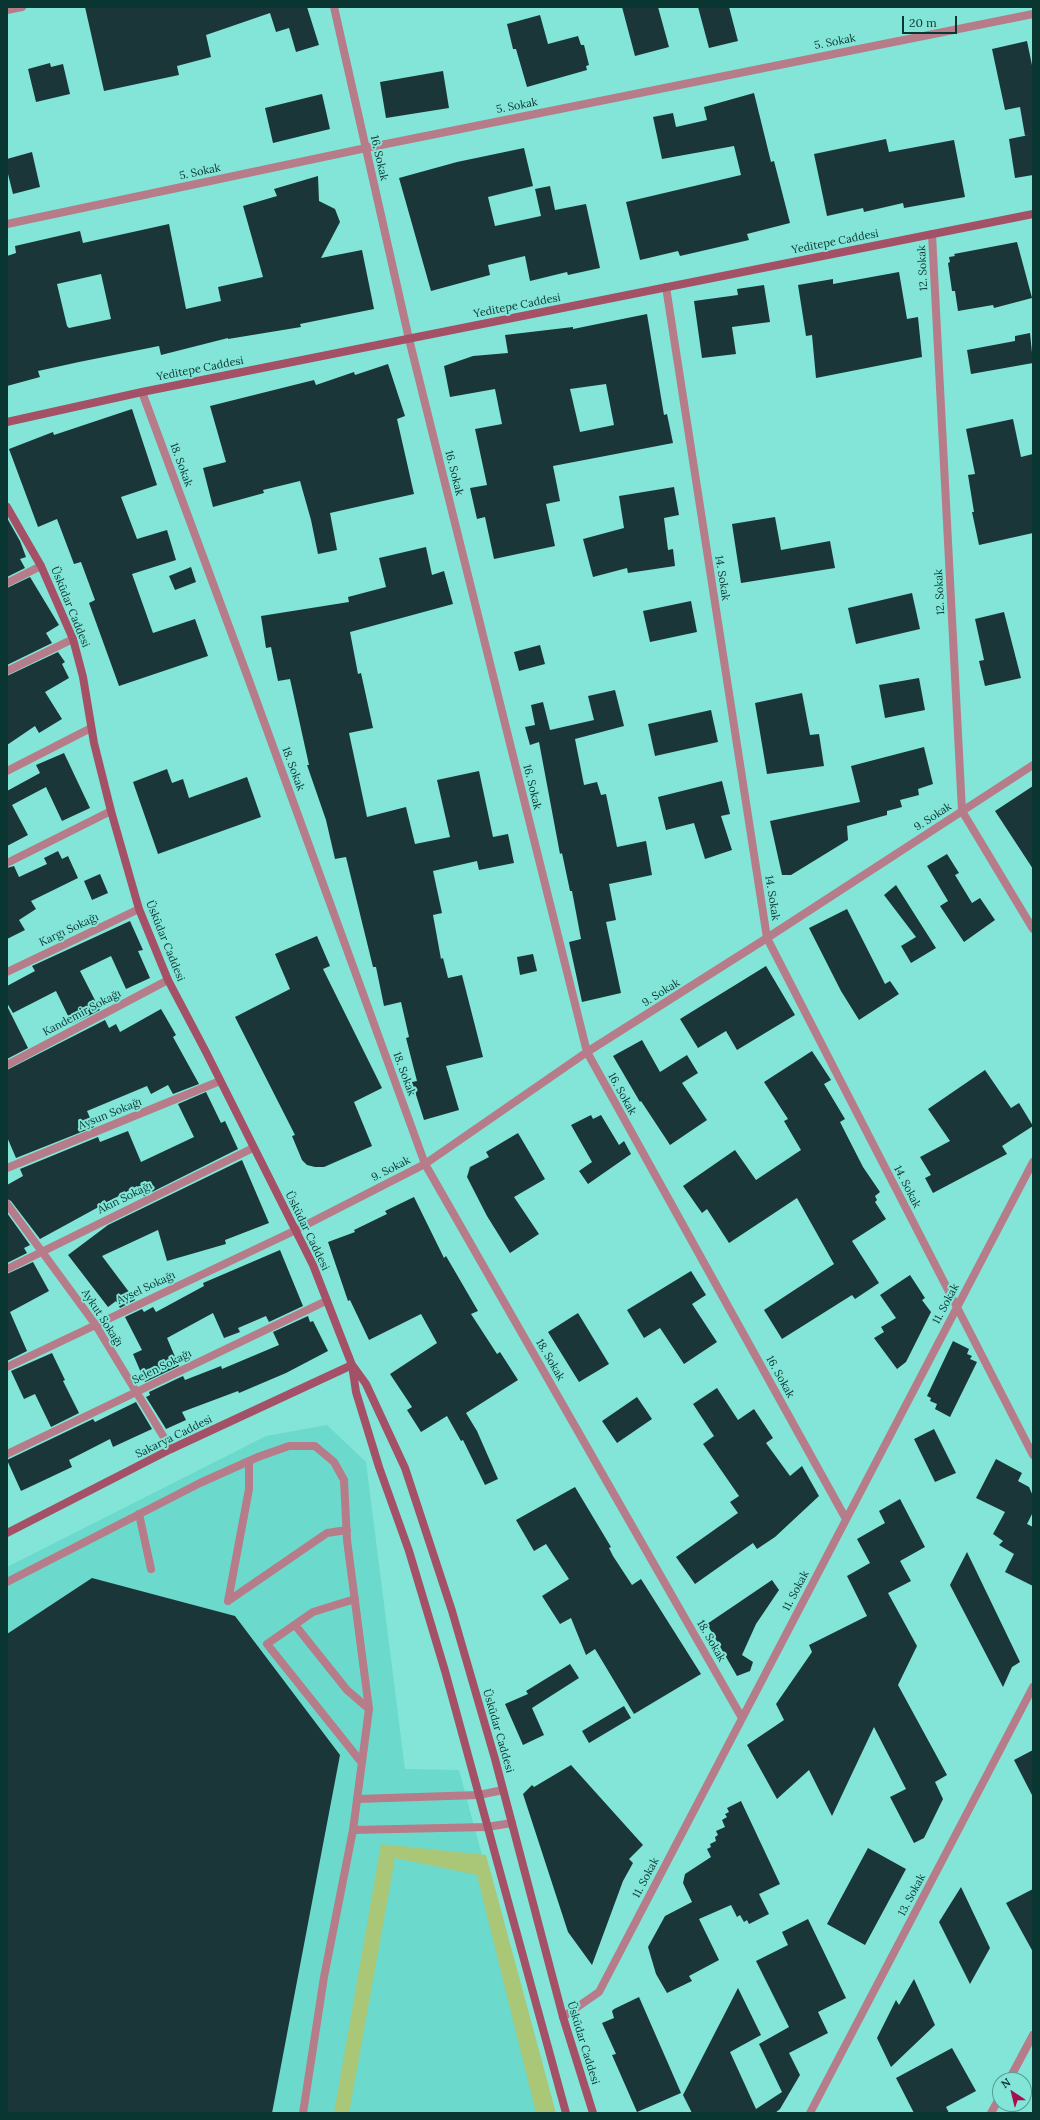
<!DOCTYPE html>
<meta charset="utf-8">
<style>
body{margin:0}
#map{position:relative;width:1040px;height:2120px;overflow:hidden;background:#83e5d7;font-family:Lora,serif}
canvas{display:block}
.frame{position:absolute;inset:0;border:8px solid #0a3631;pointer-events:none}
.north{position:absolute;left:992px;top:2072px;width:40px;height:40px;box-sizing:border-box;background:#83e5d7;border:1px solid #539f95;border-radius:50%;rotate:325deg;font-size:11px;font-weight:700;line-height:16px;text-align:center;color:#0a3631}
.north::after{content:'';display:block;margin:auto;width:14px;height:18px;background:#a40f4e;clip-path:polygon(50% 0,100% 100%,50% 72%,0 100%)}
.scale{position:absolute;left:902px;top:16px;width:55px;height:18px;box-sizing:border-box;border:2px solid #0a3631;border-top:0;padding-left:5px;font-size:12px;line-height:14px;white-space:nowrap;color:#0a3631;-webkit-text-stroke:3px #83e5d7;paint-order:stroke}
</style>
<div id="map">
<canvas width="1040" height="2120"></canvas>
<div class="frame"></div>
<div class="north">N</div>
<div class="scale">20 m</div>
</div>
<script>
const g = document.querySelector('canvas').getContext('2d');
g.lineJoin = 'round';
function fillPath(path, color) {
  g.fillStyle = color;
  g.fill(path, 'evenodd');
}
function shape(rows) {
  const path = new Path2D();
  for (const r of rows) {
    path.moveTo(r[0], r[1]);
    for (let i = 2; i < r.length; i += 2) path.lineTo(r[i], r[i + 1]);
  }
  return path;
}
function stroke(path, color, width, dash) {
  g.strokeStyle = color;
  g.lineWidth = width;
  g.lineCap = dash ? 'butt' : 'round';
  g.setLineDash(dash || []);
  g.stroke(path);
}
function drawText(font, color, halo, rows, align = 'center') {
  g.font = font + ' Lora,serif';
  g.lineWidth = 4;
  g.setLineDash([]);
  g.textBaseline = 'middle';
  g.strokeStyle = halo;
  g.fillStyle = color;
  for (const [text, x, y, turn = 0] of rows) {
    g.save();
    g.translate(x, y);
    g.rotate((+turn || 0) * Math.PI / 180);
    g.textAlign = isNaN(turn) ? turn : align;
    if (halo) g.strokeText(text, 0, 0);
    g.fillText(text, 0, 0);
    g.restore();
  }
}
fillPath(shape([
 [327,1425,366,1462,405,1769,459,1770,484,1863,543,2113,7,2113,7,1567,266,1436]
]), '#6bdacc');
fillPath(shape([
 [381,1844,486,1855,556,2113,536,2113,477,1875,395,1858,349,2113,334,2113]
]), '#aac677');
fillPath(shape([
 [85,7,307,7,319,45,296,52,289,28,276,32,270,13,206,35,211,57,177,66,179,75,104,91],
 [622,7,658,7,669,47,635,56],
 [698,7,729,7,738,41,709,48],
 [540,15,548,44,578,36,581,45,584,45,589,65,586,66,587,70,527,87,516,49,513,49,507,24],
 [1027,41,1033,70,1033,175,1015,178,1009,139,1029,135,1025,136,1020,107,1005,110,992,49],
 [50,63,51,67,63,64,70,94,36,102,28,69],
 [443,71,449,108,386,118,380,82],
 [754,93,771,162,774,161,790,223,747,234,749,240,680,256,678,251,640,260,626,202,741,175,734,146,662,159,653,117,673,113,676,127,707,120,704,107],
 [322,94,330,129,273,143,265,108],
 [886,139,889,152,954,140,965,197,904,208,903,203,864,212,863,208,827,216,814,154],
 [524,148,533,186,488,197,495,226,541,216,535,189,550,186,555,210,586,204,600,268,568,275,567,272,530,281,525,256,488,265,490,275,431,291,399,178,457,162],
 [32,152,40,187,13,194,7,170,7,159],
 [318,176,319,201,335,209,340,222,321,258,362,250,374,309,300,324,301,327,228,339,228,338,161,355,159,346,79,362,38,371,40,377,7,386,7,256,16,253,15,246,80,231,83,243,169,224,186,309,221,301,218,287,263,277,243,206,277,196,274,189],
 [101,274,111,319,69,328,67,326,57,284],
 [1017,242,1032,298,994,308,993,305,958,311,955,291,952,291,948,263,950,262,949,257,955,256,954,254],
 [899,272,907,319,918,317,922,357,816,378,812,335,806,336,798,285,833,279,833,284],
 [764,285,770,322,732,327,736,354,702,358,694,301,738,295,737,289],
 [647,314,664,415,667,414,673,443,553,466,560,501,546,504,555,546,494,559,485,517,477,519,470,488,487,485,475,429,502,424,495,389,450,397,444,366,473,356,508,353,505,335,573,327,573,329],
 [606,384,614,425,580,432,570,389],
 [1030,333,1033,363,971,374,967,350,1015,341,1015,336],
 [388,364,405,416,397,419,414,494,330,513,337,550,318,554,311,520,300,481,263,490,264,493,213,507,203,468,226,462,210,406,314,380,316,385,354,372,355,375],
 [132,409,157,485,121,497,137,539,167,530,176,560,132,574,153,633,195,619,208,656,119,686,89,603,95,600,81,562,74,564,57,519,38,527,9,449,53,432,54,435],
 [1013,419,1021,457,1033,454,1033,533,979,545,972,512,974,512,968,475,975,474,966,429],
 [674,487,679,515,664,518,668,550,673,549,675,566,628,573,627,568,593,577,583,539,624,528,619,496],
 [775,517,781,550,830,541,835,568,741,583,732,524],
 [7,518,20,541,26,557,20,559,25,568,7,577],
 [426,547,432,575,444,571,453,604,350,632,358,674,361,673,373,728,349,733,367,817,406,807,415,844,450,837,437,780,479,771,493,837,508,834,514,863,479,870,477,861,433,871,442,913,433,915,441,959,443,958,448,978,462,975,483,1057,446,1066,459,1110,424,1120,412,1082,417,1081,406,1038,409,1037,401,1002,384,1006,376,967,373,967,346,857,335,859,326,820,307,765,309,765,290,679,278,681,271,647,266,648,261,616,349,602,348,597,386,587,379,558],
 [191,567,196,582,175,590,169,576],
 [30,577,59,625,46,633,52,643,7,665,7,588],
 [912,593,920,629,856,644,848,608],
 [691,601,697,632,650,642,643,611],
 [1004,612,1021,678,985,686,979,661,984,660,975,619],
 [540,645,545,664,519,671,514,652],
 [58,652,65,662,62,664,69,678,45,692,62,719,39,733,35,726,7,745,7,676],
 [919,678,925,710,885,718,879,685],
 [615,690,624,726,575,739,584,785,597,782,601,795,606,794,617,847,646,841,652,875,609,884,616,920,606,922,621,993,582,1002,569,942,581,939,572,891,570,891,562,853,560,854,539,742,530,745,525,727,535,725,531,705,543,702,550,730,594,720,588,696],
 [802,693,810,735,819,734,824,766,767,774,755,703],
 [711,710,718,742,655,756,648,724],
 [924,747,933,784,918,789,919,795,900,800,902,807,887,811,887,815,847,826,848,840,791,875,782,875,770,821,860,802,851,766],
 [64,753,90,808,62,821,46,787,12,805,28,835,7,846,7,791,40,773,36,765],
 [167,769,172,783,183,779,189,798,247,777,261,817,158,854,133,782],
 [722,781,730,814,721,816,732,850,705,859,694,823,666,830,658,797],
 [1033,786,1033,869,995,811],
 [58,851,62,859,68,856,78,878,31,901,36,909,19,920,25,930,7,939,7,868,14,866,19,877,47,864,44,858],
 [947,854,959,873,955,875,972,903,980,898,995,920,964,942,940,906,948,901,927,866],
 [100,874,108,893,92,900,84,881],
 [896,885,936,948,911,963,901,946,916,937,884,895],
 [847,909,885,984,890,981,899,994,859,1020,841,991,809,928],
 [130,921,143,950,138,951,150,978,126,989,111,956,80,971,100,1010,72,1024,56,991,13,1013,7,1003,7,986,35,971,32,966],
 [317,936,330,966,323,969,382,1088,354,1102,372,1146,324,1167,315,1167,307,1165,302,1160,292,1136,295,1135,235,1017,290,989,275,954],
 [533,954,537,971,520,975,517,957],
 [766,966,795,1015,737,1050,726,1031,698,1048,680,1019],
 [7,1006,28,1048,7,1059],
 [161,1009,176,1035,173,1037,199,1084,173,1094,168,1085,151,1094,147,1086,87,1111,94,1127,16,1158,7,1137,7,1070,105,1020,109,1028,116,1024,120,1032],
 [642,1040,660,1072,687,1055,698,1073,682,1083,707,1120,670,1145,641,1101,640,1102,613,1056],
 [812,1051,831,1080,824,1084,845,1119,840,1122,863,1167,880,1192,875,1196,877,1200,875,1202,886,1219,852,1241,879,1283,855,1299,852,1295,782,1339,764,1310,834,1264,797,1198,729,1243,707,1209,702,1213,683,1186,735,1150,756,1180,801,1150,784,1121,788,1119,764,1082],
 [985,1070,1011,1108,1019,1103,1033,1126,1002,1146,1007,1154,933,1193,925,1178,931,1175,920,1157,950,1141,928,1109],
 [206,1092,221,1123,225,1121,238,1149,144,1196,137,1186,40,1239,11,1201,7,1199,7,1185,23,1176,20,1169,98,1137,100,1142,128,1131,141,1162,194,1137,178,1104],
 [591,1115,593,1119,601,1115,619,1145,624,1141,631,1154,588,1184,579,1171,592,1162,571,1125],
 [518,1133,545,1179,514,1197,539,1234,510,1253,487,1216,467,1177,470,1167,489,1157,486,1152],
 [242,1160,269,1223,225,1240,226,1244,167,1261,158,1230,102,1256,135,1300,120,1308,116,1301,108,1307,68,1255,108,1225],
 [414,1197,444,1258,446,1256,478,1311,471,1314,497,1354,500,1352,518,1380,466,1413,477,1431,498,1479,485,1485,463,1440,461,1441,447,1416,421,1432,407,1410,412,1407,390,1374,437,1343,421,1314,369,1340,350,1300,348,1301,328,1242,355,1232,354,1230,387,1214,385,1211],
 [7,1213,30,1245,24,1248,27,1253,7,1263],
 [280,1250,303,1306,269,1322,266,1316,238,1328,240,1332,224,1338,213,1313,167,1338,179,1366,145,1382,133,1354,142,1350,125,1317,142,1309,144,1312,153,1307,156,1312,204,1286,203,1283],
 [33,1262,49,1291,10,1312,27,1351,7,1361,7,1274],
 [691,1271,706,1295,692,1304,717,1342,684,1364,660,1328,644,1338,627,1310],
 [910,1275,925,1298,922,1300,931,1312,906,1362,897,1369,874,1338,884,1332,881,1327,896,1318,880,1295],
 [578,1313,609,1364,579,1382,548,1332],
 [308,1316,310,1322,313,1321,328,1351,286,1373,239,1393,238,1391,182,1412,186,1420,166,1429,163,1424,146,1397,150,1395,149,1392,183,1376,185,1380,221,1366,222,1369,279,1345,273,1332],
 [953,1341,969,1349,967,1354,972,1356,970,1359,977,1362,950,1417,935,1409,937,1404,930,1401,931,1398,927,1396],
 [52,1353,65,1380,63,1381,79,1413,51,1427,35,1394,24,1399,11,1371],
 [717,1388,738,1420,754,1409,773,1438,766,1443,790,1476,802,1466,819,1496,775,1537,757,1549,753,1543,695,1584,676,1557,738,1513,730,1502,739,1496,703,1444,714,1436,693,1404],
 [637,1397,652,1419,617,1443,602,1421],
 [136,1402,152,1429,113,1447,110,1439,69,1460,72,1467,21,1491,7,1460,93,1419,95,1422],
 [934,1429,956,1473,935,1482,914,1439],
 [996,1459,1022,1473,1018,1481,1029,1487,1033,1496,1033,1512,1027,1524,1033,1527,1033,1586,1005,1572,1014,1554,999,1545,1003,1541,993,1534,1005,1512,976,1498],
 [575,1487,611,1547,609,1548,613,1556,632,1585,641,1579,701,1674,634,1714,595,1649,586,1655,571,1618,560,1624,542,1596,569,1579,546,1544,534,1551,516,1520],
 [900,1499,925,1547,900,1561,911,1581,888,1593,917,1646,898,1685,947,1775,935,1782,943,1799,924,1838,914,1843,890,1797,906,1789,874,1727,832,1816,809,1770,777,1799,747,1745,784,1720,776,1704,812,1652,809,1645,867,1616,847,1576,870,1563,857,1539,885,1523,879,1511],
 [967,1552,1020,1662,1012,1667,1003,1687,950,1585],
 [92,1578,235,1616,340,1755,272,2113,7,2113,7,1634],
 [772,1580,779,1590,756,1624,742,1655,753,1662,750,1671,737,1676,707,1624],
 [570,1664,579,1678,532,1708,544,1735,523,1745,505,1704,528,1694,526,1691],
 [624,1706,631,1718,589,1743,582,1731],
 [1033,1750,1033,1797,1014,1760],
 [571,1765,643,1845,629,1859,633,1863,623,1881,592,1965,568,1932,523,1794,532,1785,534,1787],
 [741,1801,780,1884,759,1894,769,1914,749,1924,747,1920,744,1922,740,1915,737,1917,731,1905,699,1919,719,1960,689,1976,692,1981,667,1993,656,1974,648,1947,665,1916,692,1902,683,1883,685,1874,711,1857,707,1849,711,1847,710,1844,716,1841,715,1837,718,1835,716,1831,725,1827,722,1820,727,1817,725,1814,729,1812,727,1808],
 [868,1848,906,1869,865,1945,827,1924],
 [961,1887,990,1948,970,1984,939,1922],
 [1033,1889,1033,1952,1006,1903],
 [808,1919,846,1998,818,2012,828,2033,789,2053,800,2075,780,2109,775,2113,692,2113,683,2095,738,1988,761,2035,730,2052,756,2109,782,2092,759,2044,789,2027,756,1961,788,1945,782,1932],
 [914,1979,935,2025,891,2067,877,2038,896,2000,899,2005],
 [639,1997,681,2093,637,2112,612,2055,616,2054,602,2023,614,2018,612,2011,614,2009],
 [952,2048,976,2091,946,2107,949,2113,914,2113,896,2078]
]), '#1b3639');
stroke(shape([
 [139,1514,151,1569],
 [7,1582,200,1483,258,1457,289,1446,315,1446,334,1462,344,1480,347,1540,369,1709,353,1830,324,1977,303,2113],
 [355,1599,313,1612,267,1644,362,1763],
 [228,1601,249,1489,249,1461],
 [228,1601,327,1533,347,1530],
 [295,1625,347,1690,369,1709]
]), '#b67c89', 8);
stroke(shape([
 [334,7,409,339,587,1052,846,1519],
 [7,10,22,7],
 [7,224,366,148,1033,14],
 [932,234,962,811,1033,929],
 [666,287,767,938,1033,1455],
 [142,392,247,675,425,1164,742,1718],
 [7,583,41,566],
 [7,671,73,639],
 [7,771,91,728],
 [7,863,111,811],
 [7,972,139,909],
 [7,1065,168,980],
 [7,1168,220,1081],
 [7,1204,95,1324,171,1449],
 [7,1269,253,1148],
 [7,1367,296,1230,425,1164,587,1052,767,938,1033,765],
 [7,1454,326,1301],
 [357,1799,479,1795,503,1790],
 [353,1830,487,1827,512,1823],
 [563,2017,599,1992,1033,1162],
 [1009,2080,1033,2035],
 [810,2113,1033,1687],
 [991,2113,1000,2097]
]), '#b67c89', 8);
stroke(shape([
 [7,422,142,392,1033,214],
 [7,507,41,566,73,639,83,677,94,743,111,811,139,909,168,980,206,1052,313,1265,352,1365,356,1392,379,1467,409,1551,445,1671,566,2113],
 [353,1366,366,1384,405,1468,452,1611,495,1759,563,2017,593,2113],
 [7,1533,171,1449,352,1365]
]), '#a45067', 8);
drawText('11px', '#0a3631', '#83e5d7', [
 ["5. Sokak",835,42,-11],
 ["5. Sokak",517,106,-11],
 ["16. Sokak",379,158,77],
 ["5. Sokak",200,172,-12],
 ["Yeditepe Caddesi",835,242,-11],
 ["12. Sokak",923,268,-93],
 ["Yeditepe Caddesi",517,306,-11],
 ["Yeditepe Caddesi",200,369,-11],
 ["18. Sokak",181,465,70],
 ["16. Sokak",454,473,76],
 ["14. Sokak",722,578,81],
 ["12. Sokak",940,592,-93],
 ["Üsküdar Caddesi",70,607,68],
 ["18. Sokak",293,769,70],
 ["16. Sokak",532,787,76],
 ["9. Sokak",933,817,-33],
 ["14. Sokak",772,898,81],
 ["Kargı Sokağı",69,930,-25],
 ["Üsküdar Caddesi",165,941,68],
 ["9. Sokak",661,993,-32],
 ["Kandemir Sokağı",82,1013,-28],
 ["18. Sokak",404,1074,70],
 ["16. Sokak",622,1094,61],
 ["Aysun Sokağı",110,1114,-22],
 ["9. Sokak",391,1169,-27],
 ["14. Sokak",907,1187,63],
 ["Akın Sokağı",125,1198,-26],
 ["Üsküdar Caddesi",307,1231,64],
 ["Aysel Sokağı",146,1288,-25],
 ["11. Sokak",946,1304,-62],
 ["Aykut Sokağı",102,1318,57],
 ["18. Sokak",550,1360,60],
 ["Selen Sokağı",162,1367,-26],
 ["16. Sokak",780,1377,61],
 ["Sakarya Caddesi",174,1437,-26],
 ["11. Sokak",796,1591,-62],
 ["18. Sokak",711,1641,60],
 ["Üsküdar Caddesi",498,1731,74],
 ["11. Sokak",646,1878,-62],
 ["13. Sokak",912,1895,-62],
 ["Üsküdar Caddesi",583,2043,73]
]);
</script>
